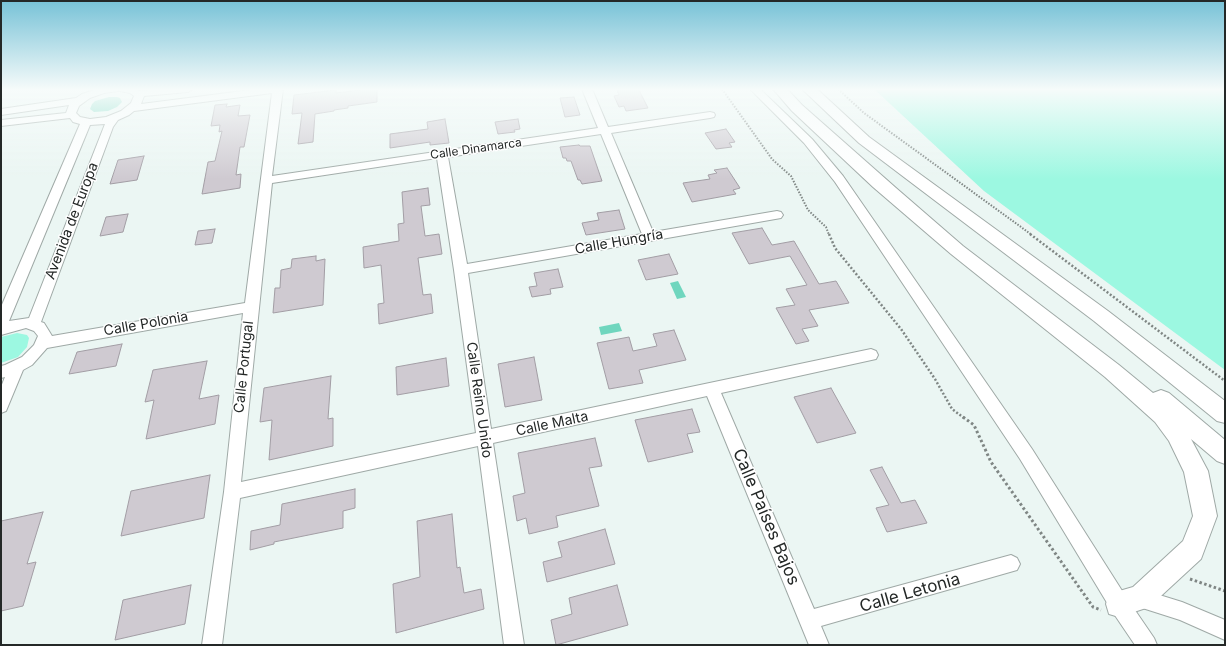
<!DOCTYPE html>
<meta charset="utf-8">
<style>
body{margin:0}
#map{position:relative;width:1226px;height:646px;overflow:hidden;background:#ebf6f3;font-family:Inter,sans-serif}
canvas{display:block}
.frame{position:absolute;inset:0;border:2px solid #242827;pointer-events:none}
</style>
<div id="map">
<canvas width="1226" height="646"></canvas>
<div class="frame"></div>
</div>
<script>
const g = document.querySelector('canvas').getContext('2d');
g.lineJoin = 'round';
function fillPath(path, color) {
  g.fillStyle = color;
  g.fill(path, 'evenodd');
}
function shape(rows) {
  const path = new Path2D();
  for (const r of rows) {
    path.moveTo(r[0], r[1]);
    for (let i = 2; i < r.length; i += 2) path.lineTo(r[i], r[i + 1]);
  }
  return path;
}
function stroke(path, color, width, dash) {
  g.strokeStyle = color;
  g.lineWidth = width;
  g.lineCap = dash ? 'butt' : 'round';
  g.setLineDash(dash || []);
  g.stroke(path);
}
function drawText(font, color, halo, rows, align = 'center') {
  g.font = font + ' Inter,sans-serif';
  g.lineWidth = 3;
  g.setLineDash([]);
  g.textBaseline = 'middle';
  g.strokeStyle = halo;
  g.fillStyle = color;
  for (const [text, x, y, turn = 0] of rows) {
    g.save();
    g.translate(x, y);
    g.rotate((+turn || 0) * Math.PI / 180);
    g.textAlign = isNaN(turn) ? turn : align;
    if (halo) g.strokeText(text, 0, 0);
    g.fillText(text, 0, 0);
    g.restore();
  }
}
fillPath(shape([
 [874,89,1225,89,1225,370,984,191],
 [17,333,27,335,29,338,27,347,18,357,1,363,1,337]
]), '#9cf8e1');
fillPath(shape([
 [109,97,117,97,120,98,122,102,117,107,108,111,94,112,90,109,92,104,95,101],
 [678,281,686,297,677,299,670,283],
 [619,323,622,331,601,335,599,327]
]), '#6fd6be');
const building = shape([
 [377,88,377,102,348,106,348,108,334,110,334,111,315,114,313,142,298,144,302,113,292,114,294,95,336,90,336,93,377,88],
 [616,88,638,88,648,108,626,111,624,106,619,107,614,96,619,95,616,88],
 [574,97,580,115,565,117,560,98,574,97],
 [227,104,226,107,240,105,238,116,250,115,244,147,240,147,236,175,241,174,240,188,202,194,208,162,215,161,222,131,219,132,220,125,211,126,215,105,227,104],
 [445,119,449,143,430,145,430,142,390,148,390,134,428,129,427,122,445,119],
 [518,119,520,129,514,130,515,132,498,134,495,122,518,119],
 [726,129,735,142,729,143,732,147,716,149,705,133,726,129],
 [579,145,580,146,590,146,602,181,582,184,580,180,578,180,571,161,567,161,566,158,563,158,560,147,579,145],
 [144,156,137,180,110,184,118,160,144,156],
 [727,168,740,188,733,190,736,194,692,202,683,183,710,179,708,175,717,173,714,170,727,168],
 [428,188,430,205,421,206,425,236,439,234,442,254,418,258,423,295,431,294,433,313,379,324,378,304,384,303,381,265,364,268,363,247,399,241,398,224,404,223,402,192,428,188],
 [619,210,625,229,586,235,582,223,599,220,597,213,619,210],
 [128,214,123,232,100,236,106,217,128,214],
 [762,228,772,245,794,241,819,284,836,281,849,303,809,310,818,326,802,329,809,341,796,344,776,308,795,305,786,289,807,285,790,256,749,264,732,233,762,228],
 [215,229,212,243,195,245,198,231,215,229],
 [669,254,678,274,646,280,638,260,669,254],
 [316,256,316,261,325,259,323,305,273,313,275,288,280,288,281,270,291,268,292,259,316,256],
 [558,269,563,287,550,289,551,294,532,297,529,287,537,286,534,273,558,269],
 [674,330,686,360,639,370,643,383,609,389,597,343,629,337,633,351,657,346,653,334,674,330],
 [122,344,116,366,69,374,77,352,122,344],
 [534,357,542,400,505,407,498,364,534,357],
 [446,358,449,386,397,395,396,367,446,358],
 [207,361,199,399,219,395,215,424,146,439,154,400,145,402,153,370,207,361],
 [331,376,328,419,333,418,333,446,269,460,272,420,260,422,264,388,331,376],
 [831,388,856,433,817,443,794,397,831,388],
 [692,409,700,432,687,434,693,452,648,462,635,420,692,409],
 [595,438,602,466,589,468,599,506,556,516,558,527,529,534,526,518,517,521,513,496,525,493,518,453,595,438],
 [882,467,901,503,915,500,927,523,887,532,876,508,889,505,870,470,882,467],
 [210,475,204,518,121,536,131,491,210,475],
 [355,489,355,508,343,511,343,528,274,542,274,544,250,550,251,531,280,525,282,504,355,489],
 [43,512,27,564,36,562,23,606,1,611,1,521,43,512],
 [452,514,457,568,460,567,464,593,481,589,484,609,396,633,393,584,420,577,417,521,452,514],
 [605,529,615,564,547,582,543,562,562,557,558,542,605,529],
 [191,585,185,624,115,640,123,600,191,585],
 [617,585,628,625,556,645,551,620,572,614,569,598,617,585]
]);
fillPath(building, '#cfcad1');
stroke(building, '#a29da4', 1);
const minor = shape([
 [98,89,119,89,118,91,104,93,90,98,79,106,76,113,80,117,90,119,106,117,121,111,131,103,134,96,130,93,120,91,119,89,137,89,139,91,162,89,193,89,188,92,144,96,141,104,259,89,283,89,272,176,598,128,582,89,592,89,608,127,710,112,714,113,715,115,714,117,710,118,611,133,653,232,777,211,781,212,783,215,781,218,468,273,491,429,871,349,876,351,878,355,876,359,721,393,814,609,1011,555,1017,558,1020,564,1017,570,821,626,829,645,809,645,707,396,493,443,524,645,504,645,478,446,240,498,222,645,202,645,224,492,243,313,47,348,32,365,23,370,6,411,1,413,1,387,5,377,1,378,1,366,5,365,22,357,34,345,38,336,34,331,26,328,1,335,1,307,80,124,73,122,70,118,1,126,1,120,66,113,69,105,1,115,1,109,76,98,82,94,98,89],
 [272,93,245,303,52,336,44,323,41,322,113,127,118,120,129,115,134,111,272,93],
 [105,124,29,318,9,321,90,125,105,124],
 [601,134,642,234,467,264,448,157,601,134],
 [437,158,454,270,476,433,241,482,272,183,437,158],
 [750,89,760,89,812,139,843,176,1032,449,1126,597,1154,638,1157,645,1135,645,1112,611,1020,459,835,182,804,143,750,89],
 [1140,589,1182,602,1225,620,1225,640,1180,620,1133,605,1131,598,1133,591,1140,589]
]);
const highway = shape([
 [773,89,787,89,802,105,896,188,963,246,1119,365,1153,393,1161,390,1169,393,1225,440,1225,464,1217,461,1191,439,1208,471,1217,516,1201,559,1149,607,1119,617,1109,614,1106,604,1109,594,1133,587,1183,541,1193,516,1184,472,1169,441,1155,422,1105,377,951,254,873,187,792,111,773,89],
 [802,89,817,89,869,137,1108,311,1225,401,1225,423,1217,421,1094,321,859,143,802,89]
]);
stroke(minor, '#9fa9a6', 2);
stroke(highway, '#9fa9a6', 2);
stroke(shape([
 [722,89,772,159,791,176,808,210,826,227,829,235],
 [838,89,864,113,1032,235]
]), '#7f8684', 2, [1.5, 1.5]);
stroke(shape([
 [829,234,835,248,901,329,935,379,952,409,964,418],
 [1030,234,1225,381]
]), '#7f8684', 2.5, [2, 2]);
stroke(shape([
 [963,417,974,425,991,462,1093,607,1101,610],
 [1190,579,1225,591]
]), '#7f8684', 3, [2.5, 2.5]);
fillPath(minor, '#fff');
fillPath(highway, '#fff');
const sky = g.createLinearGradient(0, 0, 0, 179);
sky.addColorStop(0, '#77c2d7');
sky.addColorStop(0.5, '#f6fbfa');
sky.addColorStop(1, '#f6fbfa00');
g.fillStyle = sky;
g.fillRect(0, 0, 1226, 179);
drawText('12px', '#242827', '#fff', [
 ["Calle Dinamarca",476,149,-8]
]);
drawText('14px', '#242827', '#fff', [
 ["Avenida de Europa",72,221,-69],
 ["Calle Hungría",619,242,-10],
 ["Calle Polonia",146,324,-10],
 ["Calle Portugal",244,367,-84],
 ["Calle Reino Unido",479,400,82],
 ["Calle Malta",552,424,-12]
]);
drawText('17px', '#242827', '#fff', [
 ["Calle Países Bajos",766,517,67],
 ["Calle Letonia",910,593,-16]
]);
</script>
